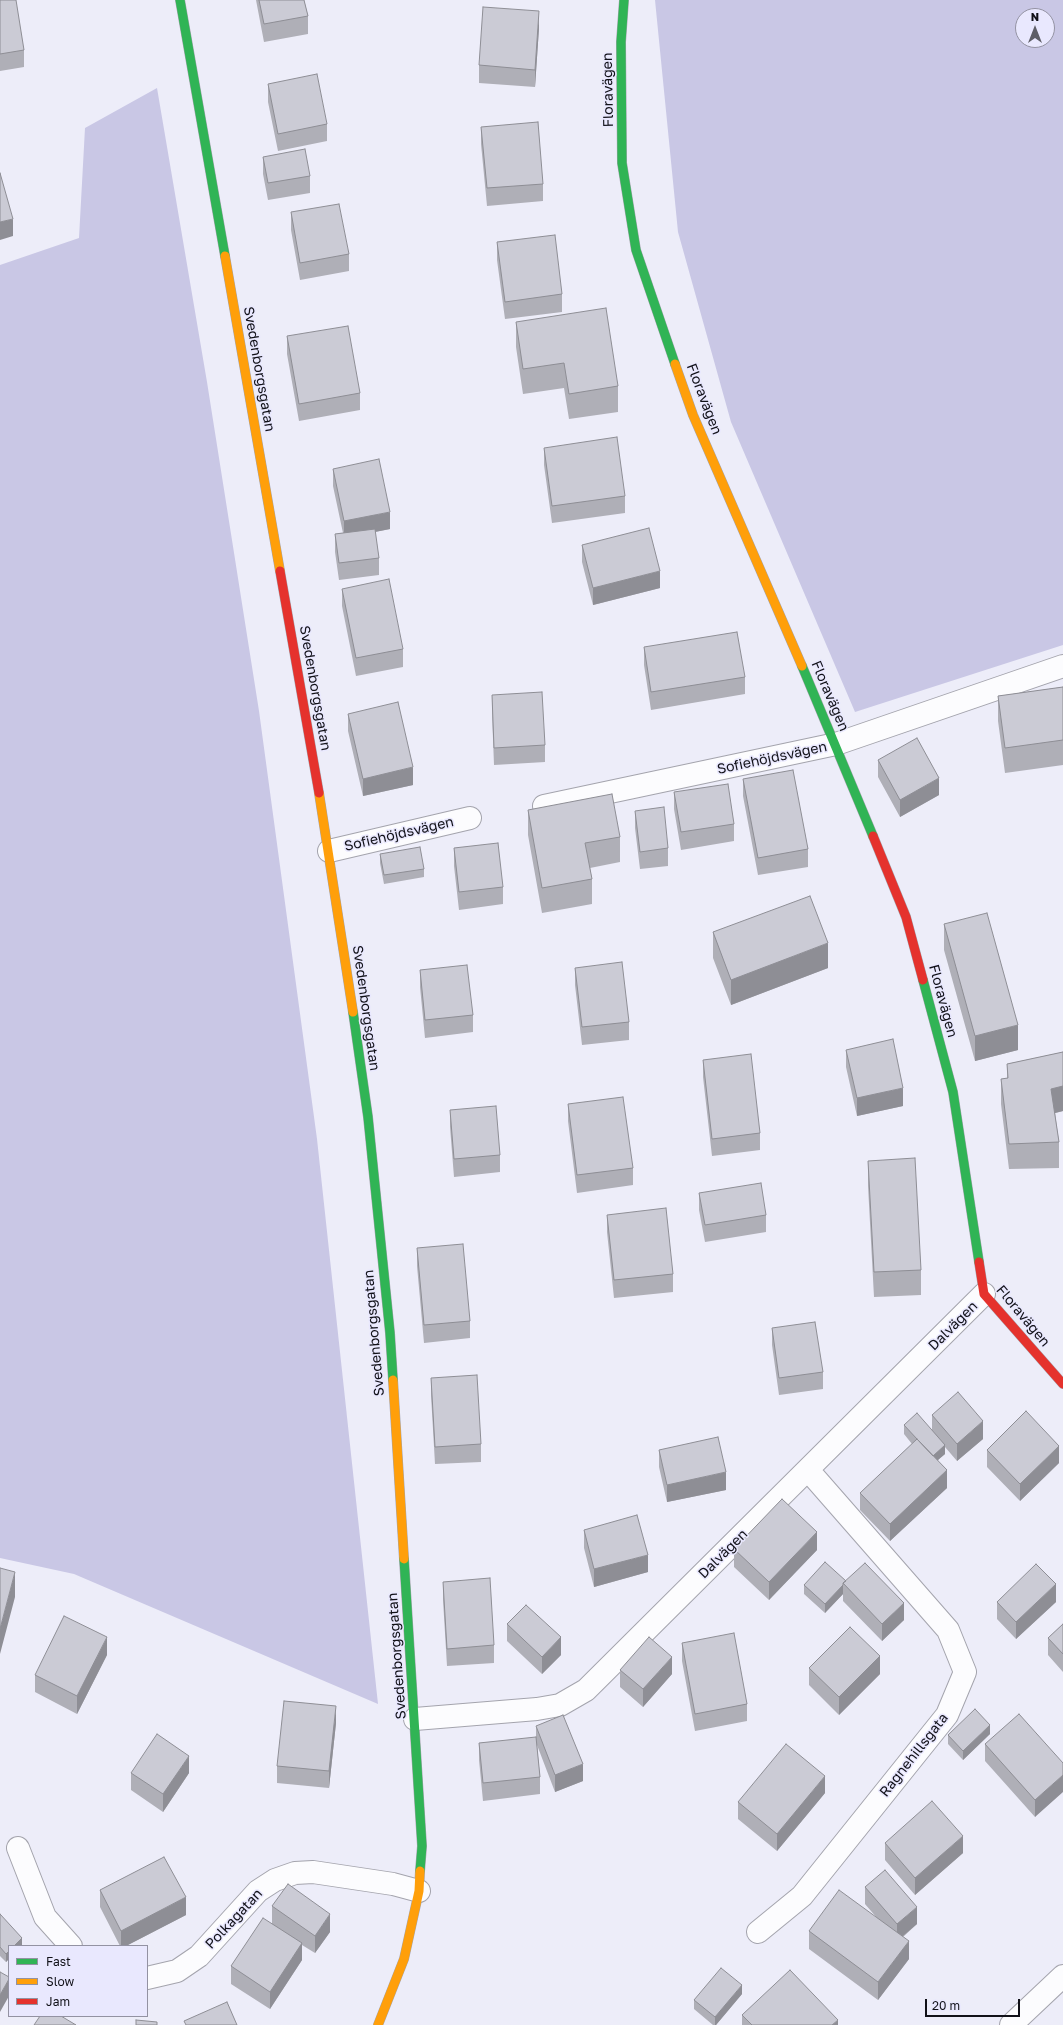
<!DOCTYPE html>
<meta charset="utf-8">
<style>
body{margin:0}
#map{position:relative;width:1063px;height:2025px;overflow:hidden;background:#ededf9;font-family:"Golos Text",sans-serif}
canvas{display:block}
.legend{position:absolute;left:8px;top:1945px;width:140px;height:72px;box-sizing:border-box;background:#e9e8fe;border:1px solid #9392a2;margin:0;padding:5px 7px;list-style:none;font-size:12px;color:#111118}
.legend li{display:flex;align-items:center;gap:8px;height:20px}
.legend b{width:20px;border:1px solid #9392a2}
.north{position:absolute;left:1015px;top:8px;width:40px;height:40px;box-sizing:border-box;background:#e9e8fe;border:1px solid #9392a2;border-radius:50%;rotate:0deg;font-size:11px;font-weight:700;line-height:16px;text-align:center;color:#111118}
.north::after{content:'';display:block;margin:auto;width:14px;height:18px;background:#5e5e67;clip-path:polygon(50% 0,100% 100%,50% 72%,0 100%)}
.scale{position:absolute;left:925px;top:1999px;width:95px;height:18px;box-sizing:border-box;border:2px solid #111118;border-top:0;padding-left:5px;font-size:12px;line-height:14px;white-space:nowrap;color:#111118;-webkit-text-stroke:3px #e9e8fe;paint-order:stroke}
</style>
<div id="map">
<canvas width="1063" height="2025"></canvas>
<ul class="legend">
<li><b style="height:5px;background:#30b455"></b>Fast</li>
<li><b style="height:5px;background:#ff9f0a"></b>Slow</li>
<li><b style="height:5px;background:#e5322d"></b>Jam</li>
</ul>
<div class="north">N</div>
<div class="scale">20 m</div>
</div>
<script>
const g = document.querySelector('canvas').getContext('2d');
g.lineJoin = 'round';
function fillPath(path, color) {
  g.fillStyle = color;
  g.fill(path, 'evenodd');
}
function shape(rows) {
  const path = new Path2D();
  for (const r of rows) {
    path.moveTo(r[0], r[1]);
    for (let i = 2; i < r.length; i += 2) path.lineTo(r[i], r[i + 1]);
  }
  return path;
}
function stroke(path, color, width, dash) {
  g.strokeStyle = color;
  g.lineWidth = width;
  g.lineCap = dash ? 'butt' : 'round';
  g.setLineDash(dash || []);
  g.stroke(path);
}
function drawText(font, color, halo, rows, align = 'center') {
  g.font = font + ' "Golos Text",sans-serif';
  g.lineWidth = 3;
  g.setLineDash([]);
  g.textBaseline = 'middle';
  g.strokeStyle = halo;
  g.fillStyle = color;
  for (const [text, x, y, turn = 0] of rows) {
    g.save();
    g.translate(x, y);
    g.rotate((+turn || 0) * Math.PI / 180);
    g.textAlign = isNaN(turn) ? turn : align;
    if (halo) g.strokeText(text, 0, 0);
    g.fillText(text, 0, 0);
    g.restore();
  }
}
fillPath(shape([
 [655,0,1063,0,1063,645,855,712,731,422,678,232],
 [1023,16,1047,16,1047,40,1023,40],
 [157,88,207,382,259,711,317,1139,378,1704,74,1574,0,1558,0,265,79,238,85,128]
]), '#c9c7e5');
const street = shape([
 [544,806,836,744,1063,666],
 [329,851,470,818],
 [415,1719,537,1709,560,1705,586,1690,984,1294],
 [18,1848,45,1917,71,1946],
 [758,1932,802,1896,947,1715,965,1672,948,1630,808,1470],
 [147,1978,177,1971,199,1956,258,1891,275,1880,295,1873,313,1872,393,1884,419,1891],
 [1011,2025,1063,1976]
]);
const fast = shape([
 [180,0,225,256],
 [624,0,621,42,622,163,636,250,675,364],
 [802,666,873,836],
 [923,980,953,1092,979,1262],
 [353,1012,368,1117,390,1333,393,1380],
 [404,1559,422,1846,420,1871]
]);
const slow = shape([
 [225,256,280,571],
 [675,364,693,415,802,666],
 [319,793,353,1012],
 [393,1380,404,1559],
 [378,2025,404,1959,419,1891,420,1871]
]);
const jam = shape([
 [280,571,319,793],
 [873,836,906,917,923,980],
 [979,1262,984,1294,1063,1384]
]);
stroke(street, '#a4a4ad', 24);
stroke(fast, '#a4a4ad', 10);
stroke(slow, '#a4a4ad', 10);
stroke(jam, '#a4a4ad', 10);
stroke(street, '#fcfcfe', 22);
stroke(fast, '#30b455', 9);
stroke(slow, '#ff9f0a', 9);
stroke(jam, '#e5322d', 9);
fillPath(shape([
 [0,0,24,50,24,67,0,71],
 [256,0,304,0,308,16,308,34,264,42],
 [539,28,535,87,479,83,479,65],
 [268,84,327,124,327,141,278,151,268,102],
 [481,127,543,184,543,201,487,206,481,144],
 [263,157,310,176,310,193,268,200,263,174],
 [291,212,349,254,349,271,300,280,291,230],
 [497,242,562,294,562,312,505,319,497,260],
 [516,322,618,386,618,412,569,419,564,388,523,394,516,347],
 [287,336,360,393,360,410,299,421,287,354],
 [544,448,625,496,625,513,552,523,544,465],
 [333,469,390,529,375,532,379,558,379,575,339,580,335,552,335,534,343,533,333,486],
 [582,545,660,588,593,605,582,562],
 [342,589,403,649,403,667,356,676,342,606],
 [644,647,745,677,745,694,651,710,644,665],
 [1063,687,1063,765,1005,773,998,721,998,696],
 [492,695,545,745,545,762,494,765,492,712],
 [348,714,413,785,363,796,348,731],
 [878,760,939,795,900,817,878,777],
 [743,779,808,849,808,867,758,875,743,796],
 [674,792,734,824,734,841,681,850,674,809],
 [528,810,620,837,620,862,590,868,592,879,592,904,542,913,528,835],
 [635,811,668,848,668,866,640,869,635,828],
 [454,848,503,887,503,904,459,910,454,866],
 [380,854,424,869,424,877,384,884,380,863],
 [944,924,1018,1050,975,1061,944,950],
 [713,932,828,968,731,1005,713,958],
 [575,968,629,1022,629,1040,582,1045,575,985],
 [420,970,473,1015,473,1032,425,1038,420,987],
 [846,1050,903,1106,857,1116,846,1067],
 [1063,1052,1063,1111,1055,1113,1059,1142,1059,1168,1009,1169,1001,1104,1001,1079,1007,1078,1007,1064],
 [703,1060,760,1133,760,1150,712,1156,703,1077],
 [568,1104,633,1168,633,1185,577,1193,568,1121],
 [450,1110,500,1155,500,1172,454,1177,450,1127],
 [868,1161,921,1270,921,1295,874,1297,868,1186],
 [699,1193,766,1215,766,1232,705,1242,699,1210],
 [607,1215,673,1274,673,1292,614,1298,607,1232],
 [417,1248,470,1321,470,1338,424,1343,417,1266],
 [772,1328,823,1372,823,1389,779,1395,772,1345],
 [431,1378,481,1444,481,1462,435,1464,431,1395],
 [932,1415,983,1439,957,1461,945,1447,945,1454,938,1460,947,1488,890,1541,860,1510,860,1493,912,1444,904,1434,904,1425,932,1430],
 [659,1450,726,1490,667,1502,659,1467],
 [987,1450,1059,1463,1020,1501,987,1467],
 [584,1530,648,1572,594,1587,584,1548],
 [734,1549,817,1550,769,1600,734,1567],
 [846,1581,904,1620,882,1641,843,1601,843,1594,825,1613,804,1594,804,1585],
 [443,1582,494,1645,494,1663,447,1666,443,1600],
 [997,1602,1056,1602,1016,1639,997,1619],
 [507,1624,561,1655,542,1674,507,1641],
 [1063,1624,1063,1672,1048,1655,1048,1638],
 [682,1643,747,1704,747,1721,695,1731,682,1661],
 [107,1655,77,1714,35,1692,35,1675],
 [809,1668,880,1674,839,1715,809,1685],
 [620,1670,672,1674,643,1707,620,1687],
 [336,1723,329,1788,277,1783,277,1766],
 [536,1726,583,1781,555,1792,537,1745,540,1777,540,1794,483,1801,479,1760,479,1743,536,1739],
 [990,1734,963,1760,948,1744,948,1735],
 [985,1744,1063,1763,1035,1817,985,1761],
 [131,1773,189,1773,163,1812,131,1790],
 [825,1793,777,1851,738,1819,738,1802],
 [885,1843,963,1853,915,1895,885,1860],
 [865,1887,917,1924,903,1937,909,1959,878,2000,809,1949,809,1931,877,1918,865,1904],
 [100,1890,186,1915,126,1946,120,1946,100,1907],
 [272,1906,330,1932,315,1953,302,1945,302,1960,270,2009,231,1984,231,1966,272,1923],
 [0,1914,22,1946,9,1946,9,1959,6,1962,0,1956],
 [742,1994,716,2025,713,2025,694,2009,694,2000],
 [742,2015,838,2025,742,2025]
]), '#afafb7');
fillPath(shape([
 [539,11,539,28,535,87,535,70],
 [13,219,13,236,0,240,0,222],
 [390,512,390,529,344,538,344,521],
 [660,571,660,588,593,605,593,588],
 [413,767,413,785,363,796,363,779],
 [939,778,939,795,900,817,900,800],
 [828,943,828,968,731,1005,731,980],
 [1018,1025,1018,1050,975,1061,975,1036],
 [1063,1086,1063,1111,1051,1114,1051,1089],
 [903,1088,903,1106,857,1116,857,1098],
 [983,1421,983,1439,957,1461,957,1444],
 [945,1445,945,1454,932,1465,932,1456],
 [1059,1446,1059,1463,1020,1501,1020,1484],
 [947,1470,947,1488,890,1541,890,1524],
 [726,1472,726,1490,667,1502,667,1485],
 [817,1532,817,1550,769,1600,769,1582],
 [648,1555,648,1572,594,1587,594,1569],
 [15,1572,15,1597,0,1654,0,1629],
 [1056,1584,1056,1602,1016,1639,1016,1622],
 [843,1585,843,1594,825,1613,825,1604],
 [904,1603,904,1620,882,1641,882,1624],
 [107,1637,107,1655,77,1714,77,1696],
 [561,1637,561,1655,542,1674,542,1657],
 [880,1656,880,1674,839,1715,839,1697],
 [672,1657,672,1674,643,1707,643,1689],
 [336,1706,336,1723,329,1788,329,1771],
 [990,1725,990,1734,963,1760,963,1751],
 [189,1756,189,1773,163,1812,163,1794],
 [583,1764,583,1781,555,1792,555,1775],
 [1063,1775,1063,1792,1035,1817,1035,1800],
 [825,1776,825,1793,777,1851,777,1834],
 [963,1836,963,1853,915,1895,915,1878],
 [186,1897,186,1915,126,1946,121,1946,121,1931],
 [917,1907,917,1924,897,1941,897,1924],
 [330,1914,330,1932,315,1953,315,1936],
 [22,1938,22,1946,14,1946],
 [909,1941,909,1959,878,2000,878,1982],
 [302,1943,302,1960,270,2009,270,1992],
 [9,1951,9,1959,6,1962,6,1954],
 [9,1979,9,1996,0,2012,0,1995],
 [742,1985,742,1994,716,2025,715,2025,715,2017],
 [838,2020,838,2025,832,2025]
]), '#8e8e95');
const building = shape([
 [0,0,16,0,24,50,0,54,0,0],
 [259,0,304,0,308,16,264,24,259,0],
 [483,7,539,11,535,70,479,65,483,7],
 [317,74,327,124,278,134,268,84,317,74],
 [538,122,543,184,487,188,481,127,538,122],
 [305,149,310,176,268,183,263,157,305,149],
 [0,173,13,219,0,222,0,173],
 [339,204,349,254,300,263,291,212,339,204],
 [555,235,562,294,505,302,497,242,555,235],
 [606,308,618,386,569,394,564,363,523,369,516,322,606,308],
 [348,326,360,393,299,404,287,336,348,326],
 [617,437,625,496,552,506,544,448,617,437],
 [379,459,390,512,344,521,333,469,379,459],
 [649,528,660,571,593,588,582,545,649,528],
 [375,529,379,558,339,563,335,534,375,529],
 [389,579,403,649,356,658,342,589,389,579],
 [737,632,745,677,651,692,644,647,737,632],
 [1063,687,1063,740,1005,748,998,696,1063,687],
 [542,692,545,745,494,748,492,695,542,692],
 [398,702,413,767,363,779,348,714,398,702],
 [917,738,939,778,900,800,878,760,917,738],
 [793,770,808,849,758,858,743,779,793,770],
 [728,784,734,824,681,832,674,792,728,784],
 [612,794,620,837,585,843,592,879,542,888,528,810,612,794],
 [664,807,668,848,640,852,635,811,664,807],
 [498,843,503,887,459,892,454,848,498,843],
 [420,847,424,869,384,875,380,854,420,847],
 [810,896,828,943,731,980,713,932,810,896],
 [987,913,1018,1025,975,1036,944,924,987,913],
 [622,962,629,1022,582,1027,575,968,622,962],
 [467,965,473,1015,425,1020,420,970,467,965],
 [893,1039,903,1088,857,1098,846,1050,893,1039],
 [1063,1052,1063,1086,1051,1089,1059,1142,1009,1144,1001,1079,1008,1078,1007,1064,1063,1052],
 [751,1054,760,1133,712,1139,703,1060,751,1054],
 [623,1097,633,1168,577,1175,568,1104,623,1097],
 [496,1106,500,1155,454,1159,450,1110,496,1106],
 [915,1158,921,1270,874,1272,868,1161,915,1158],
 [761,1183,766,1215,705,1225,699,1193,761,1183],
 [666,1208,673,1274,614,1280,607,1215,666,1208],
 [463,1244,470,1321,424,1325,417,1248,463,1244],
 [815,1322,823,1372,779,1378,772,1328,815,1322],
 [477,1375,481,1444,435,1447,431,1378,477,1375],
 [958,1392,983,1421,957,1444,932,1415,958,1392],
 [1026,1411,1059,1446,1020,1484,987,1450,1026,1411],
 [917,1413,945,1445,933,1456,917,1439,904,1425,917,1413],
 [718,1437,726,1472,667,1485,659,1450,718,1437],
 [917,1439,947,1470,890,1524,860,1493,917,1439],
 [782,1499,817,1532,769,1582,734,1549,782,1499],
 [637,1515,648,1555,594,1569,584,1530,637,1515],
 [825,1562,846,1581,843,1583,843,1585,825,1604,804,1585,825,1562],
 [865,1563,904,1603,882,1624,843,1583,865,1563],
 [1036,1564,1056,1584,1016,1622,997,1602,1036,1564],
 [0,1568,15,1572,0,1629,0,1568],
 [490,1578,494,1645,447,1649,443,1582,490,1578],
 [526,1605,561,1637,542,1657,507,1624,526,1605],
 [64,1616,107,1637,77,1696,35,1675,64,1616],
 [1063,1624,1063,1654,1048,1638,1063,1624],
 [850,1627,880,1656,839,1697,809,1668,850,1627],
 [734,1633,747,1704,695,1714,682,1643,734,1633],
 [649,1637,672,1657,643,1689,620,1670,649,1637],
 [284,1701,336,1706,329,1771,277,1766,284,1701],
 [975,1709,990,1725,963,1751,948,1735,975,1709],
 [1019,1714,1063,1763,1063,1775,1035,1800,985,1744,1019,1714],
 [563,1715,583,1764,555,1775,536,1726,563,1715],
 [157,1734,189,1756,163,1794,131,1773,157,1734],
 [536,1737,540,1777,483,1783,479,1743,536,1737],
 [786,1744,825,1776,777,1834,738,1802,786,1744],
 [932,1801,963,1836,915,1878,885,1843,932,1801],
 [164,1857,186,1897,121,1931,100,1890,164,1857],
 [885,1870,917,1907,897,1924,865,1887,885,1870],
 [288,1884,330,1914,315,1936,272,1906,288,1884],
 [839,1890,909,1941,878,1982,809,1931,839,1890],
 [0,1914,22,1938,14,1946,9,1946,9,1951,6,1954,0,1947,0,1914],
 [263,1918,302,1943,270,1992,231,1966,263,1918],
 [721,1968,742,1985,715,2017,694,2000,721,1968],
 [790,1970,838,2020,832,2025,752,2025,742,2015,790,1970],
 [0,1972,9,1977,9,1979,0,1995,0,1972],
 [227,2002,237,2025,186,2025,184,2021,227,2002],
 [40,2016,61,2016,76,2025,34,2025,40,2016],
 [136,2020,157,2022,157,2025,136,2025,136,2020]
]);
fillPath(building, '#cbcbd5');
stroke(building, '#8e8e95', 1);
drawText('14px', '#111118', '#e9e8fe', [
 ["Floravägen",608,90,-91],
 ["Svedenborgsgatan",259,369,80],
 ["Floravägen",704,399,69],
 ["Svedenborgsgatan",315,688,80],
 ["Floravägen",830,696,67],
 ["Sofiehöjdsvägen",772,758,-12],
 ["Sofiehöjdsvägen",399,834,-13],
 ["Floravägen",943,1001,75],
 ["Svedenborgsgatan",366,1008,82],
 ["Floravägen",1023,1316,50],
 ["Dalvägen",953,1326,-45],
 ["Svedenborgsgatan",374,1333,-95],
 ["Dalvägen",723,1554,-45],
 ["Svedenborgsgatan",397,1656,-94],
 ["Ragnehillsgata",914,1755,-52],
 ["Polkagatan",234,1919,-47]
]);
</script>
